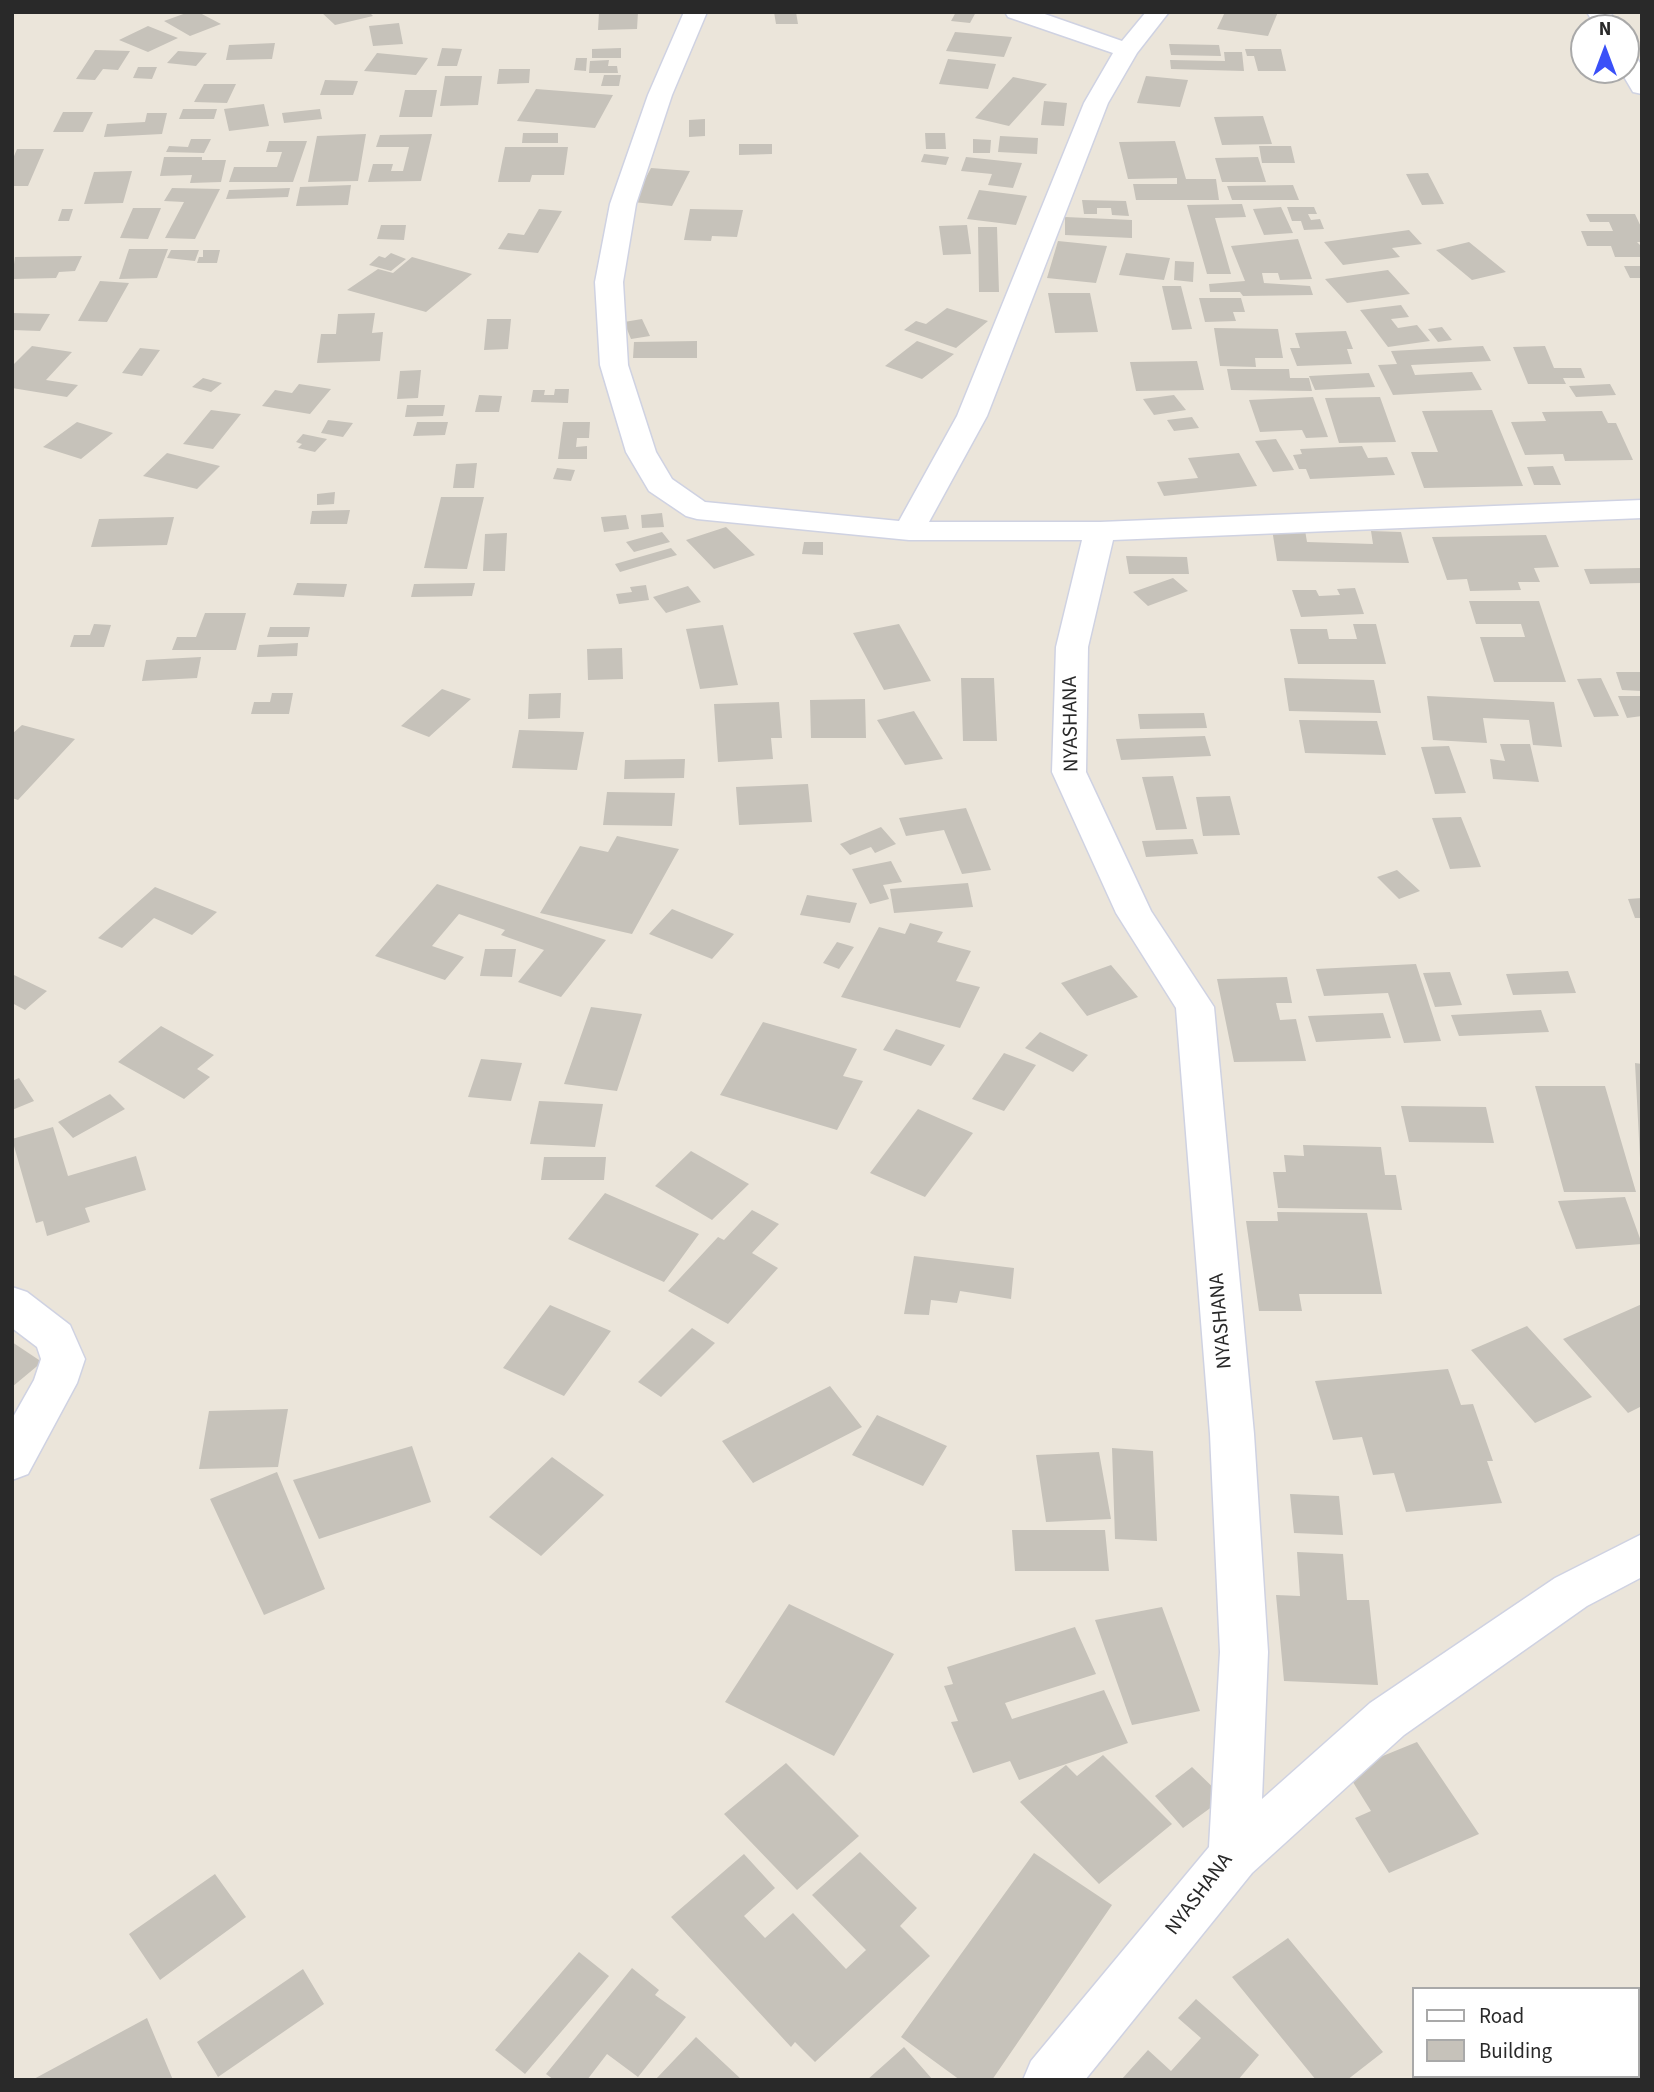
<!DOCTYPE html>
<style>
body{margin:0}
#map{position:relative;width:1654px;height:2092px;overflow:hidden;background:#ebe5da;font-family:"Source Sans 3",sans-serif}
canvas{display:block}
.frame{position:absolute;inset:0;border:14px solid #292929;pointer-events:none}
.legend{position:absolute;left:1412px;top:1987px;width:228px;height:91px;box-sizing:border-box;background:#fff;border:2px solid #a9a9a9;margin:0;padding:9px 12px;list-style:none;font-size:21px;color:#292929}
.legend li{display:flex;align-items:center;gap:14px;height:35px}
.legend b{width:35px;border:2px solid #a9a9a9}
.north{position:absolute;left:1570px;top:14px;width:70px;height:70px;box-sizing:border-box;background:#fff;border:2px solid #a9a9a9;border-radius:50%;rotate:0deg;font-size:19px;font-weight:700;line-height:28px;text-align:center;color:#292929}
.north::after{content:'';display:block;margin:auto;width:24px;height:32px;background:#3a50f8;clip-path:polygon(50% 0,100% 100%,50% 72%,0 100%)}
</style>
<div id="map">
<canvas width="1654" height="2092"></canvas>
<div class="frame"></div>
<ul class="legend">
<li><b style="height:9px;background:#fff"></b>Road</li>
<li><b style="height:19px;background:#c6c2ba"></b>Building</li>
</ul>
<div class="north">N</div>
</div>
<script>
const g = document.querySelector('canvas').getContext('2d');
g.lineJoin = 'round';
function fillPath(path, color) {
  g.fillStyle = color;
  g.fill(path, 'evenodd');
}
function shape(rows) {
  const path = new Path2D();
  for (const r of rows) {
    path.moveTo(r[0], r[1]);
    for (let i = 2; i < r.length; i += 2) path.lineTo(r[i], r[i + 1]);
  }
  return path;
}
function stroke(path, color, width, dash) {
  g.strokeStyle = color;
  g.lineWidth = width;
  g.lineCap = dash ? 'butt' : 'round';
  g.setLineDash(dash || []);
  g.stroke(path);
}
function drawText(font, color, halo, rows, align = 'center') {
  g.font = font + ' "Source Sans 3",sans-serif';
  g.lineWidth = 5;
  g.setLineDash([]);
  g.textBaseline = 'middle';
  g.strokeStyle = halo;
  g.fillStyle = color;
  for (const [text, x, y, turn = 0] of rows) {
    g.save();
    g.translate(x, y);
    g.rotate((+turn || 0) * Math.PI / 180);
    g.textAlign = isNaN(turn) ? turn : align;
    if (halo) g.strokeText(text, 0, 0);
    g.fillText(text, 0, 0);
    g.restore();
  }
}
fillPath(shape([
 [189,12,198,12,221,24,190,36,164,21],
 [321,12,369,12,373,16,335,25],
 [599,12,638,12,637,29,598,30],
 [774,12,796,12,798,24,776,24],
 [956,12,976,12,970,23,951,21],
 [1225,12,1278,12,1268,36,1217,29],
 [399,23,403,44,373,46,369,26],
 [148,26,178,38,148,52,119,40],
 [955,32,1012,37,1004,57,946,51],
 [275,43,272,59,226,60,229,45],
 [1169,44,1219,45,1221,56,1171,55],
 [442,48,462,49,457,66,437,66],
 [621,48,621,58,592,58,592,49],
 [1245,49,1281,49,1286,71,1258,71,1254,56,1247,56],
 [95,50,130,51,118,70,103,69,95,80,76,79],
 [178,51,207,53,196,66,167,63],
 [1224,52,1242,52,1244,71,1171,69,1170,60,1225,61],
 [377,53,428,58,416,75,364,71],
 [576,58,587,58,586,71,574,70],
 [948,59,996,64,988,89,939,84],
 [609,60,608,66,617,66,618,73,589,73,590,61],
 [138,67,157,67,152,79,133,78],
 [499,69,530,69,529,83,497,84],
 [604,75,621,75,619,86,601,86],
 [445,76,482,76,478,105,440,106],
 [1146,76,1188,80,1180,107,1137,103],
 [1013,77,1047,84,1009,126,975,118],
 [325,80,358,81,353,95,320,95],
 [204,84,236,84,227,103,194,102],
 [536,89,613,95,595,128,517,121],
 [405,90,437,90,432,117,399,117],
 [1044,101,1067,103,1064,126,1041,125],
 [264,104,269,126,229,131,224,109],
 [183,109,217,109,214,119,179,119],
 [320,109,322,119,284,123,282,113],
 [63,112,93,112,83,132,53,132],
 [147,113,167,113,162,134,104,137,107,124,145,122],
 [1263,116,1272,144,1222,145,1214,117],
 [705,119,705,136,689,137,689,120],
 [523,133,558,133,558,143,522,143],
 [925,133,945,133,946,149,926,149],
 [366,134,358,181,308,182,317,136],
 [432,134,421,181,368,182,373,164,393,164,391,171,403,171,409,147,376,147,380,135],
 [1000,136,1038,138,1037,154,998,152],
 [191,139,211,139,204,153,166,152,169,146,188,147],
 [973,139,991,140,990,153,973,153],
 [269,141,307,141,293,182,229,182,234,167,277,167,282,152,266,152],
 [1175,141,1186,179,1216,179,1219,200,1136,200,1133,184,1177,184,1177,178,1128,179,1119,142],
 [739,144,772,144,772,154,739,155],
 [1259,146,1291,146,1295,163,1262,163],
 [505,147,568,147,564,175,532,175,530,182,498,182],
 [17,149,44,149,28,186,12,186,12,161],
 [924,154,949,157,946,165,921,162],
 [164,157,202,157,202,160,226,160,221,182,190,183,192,175,160,176],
 [966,157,1022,163,1013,188,988,185,992,174,961,171],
 [1258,157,1266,182,1222,182,1215,158],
 [651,168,690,171,672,206,633,202],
 [132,171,123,203,84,204,94,172],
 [1428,173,1444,204,1422,205,1406,174],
 [351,185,348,205,296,206,300,187],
 [1293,185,1299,200,1232,200,1227,186],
 [172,188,220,189,195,239,165,238,184,202,164,201],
 [290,188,288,197,226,199,229,190],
 [979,190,1027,196,1016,225,967,219],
 [1082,200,1126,201,1129,216,1112,215,1111,208,1097,208,1097,214,1084,214],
 [1242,204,1246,217,1215,218,1231,274,1207,274,1187,205],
 [1281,207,1293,233,1264,235,1253,209],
 [1287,207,1314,207,1317,214,1308,214,1311,220,1320,219,1324,229,1304,230,1301,221,1292,221],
 [133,208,161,208,148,239,120,238],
 [62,209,73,209,69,221,58,221],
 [539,209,562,211,538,253,498,249,508,233,524,235],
 [690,209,743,210,737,237,712,236,711,241,684,240],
 [1586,214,1635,214,1642,229,1642,242,1637,242,1642,247,1642,257,1615,257,1611,246,1587,246,1581,231,1613,231,1609,222,1590,222],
 [1065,217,1132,220,1132,238,1065,235],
 [381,225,406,225,404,240,377,239],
 [967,225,971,254,943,255,939,226],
 [978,227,997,227,999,292,979,292],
 [1409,230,1422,244,1392,248,1400,257,1343,265,1324,242],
 [1298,239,1312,279,1280,280,1278,273,1262,273,1264,283,1310,286,1313,295,1243,296,1240,292,1210,292,1209,284,1245,281,1231,246],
 [1058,241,1107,246,1096,283,1047,278],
 [1469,242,1506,272,1472,280,1436,250],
 [129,249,168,249,157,278,119,279],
 [171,250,199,250,195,261,167,258],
 [203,250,220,250,217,263,197,263,199,257,203,257],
 [391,253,406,259,391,271,369,265,379,256,385,258],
 [1126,253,1170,258,1164,280,1119,275],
 [82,256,75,271,59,272,56,278,12,279,15,257],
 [412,257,472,274,426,312,347,290,378,269,393,273],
 [1175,261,1194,262,1193,282,1174,280],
 [1624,266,1642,266,1642,278,1630,278],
 [1388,270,1410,294,1347,303,1325,279],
 [100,281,129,283,107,322,78,321],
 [1162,286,1181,286,1192,329,1172,330],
 [1048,293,1090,293,1098,332,1055,333],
 [1199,298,1241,298,1245,312,1233,312,1236,321,1205,322],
 [1401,305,1409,317,1391,319,1398,328,1417,325,1430,341,1388,347,1360,310],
 [947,308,988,321,956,348,904,330,916,321,926,324],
 [12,313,50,314,40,331,12,330],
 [375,313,372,333,383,332,380,361,317,363,321,334,336,334,338,314],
 [487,319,511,319,508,349,484,350],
 [642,319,650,336,631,339,624,322],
 [1442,327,1452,340,1438,342,1428,329],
 [1214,328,1278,329,1283,358,1255,358,1256,367,1220,366],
 [1346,331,1353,349,1347,349,1352,364,1297,366,1290,348,1300,348,1295,333],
 [697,341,697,358,633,358,634,342],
 [917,341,954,354,922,379,885,366],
 [32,346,72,352,46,380,78,385,67,397,12,388,12,366],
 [1483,346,1491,361,1411,365,1415,375,1472,372,1482,390,1393,395,1378,365,1397,364,1391,351],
 [1545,346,1554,368,1581,368,1585,378,1563,378,1566,384,1528,384,1513,347],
 [140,348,160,350,142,376,122,373],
 [1197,361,1204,390,1136,391,1130,362],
 [1227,369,1289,369,1290,378,1309,378,1312,391,1231,390],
 [421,370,418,398,397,399,400,371],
 [1369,373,1375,387,1315,390,1309,376],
 [203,378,222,383,211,392,192,387],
 [299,384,331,389,310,414,262,406,275,390,292,393],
 [1610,384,1616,395,1576,397,1569,386],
 [555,389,569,389,568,403,531,402,533,390,545,390,544,395,554,395],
 [479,395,502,396,499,412,475,412],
 [1174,395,1186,410,1154,415,1143,399],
 [1313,397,1328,437,1306,438,1302,430,1260,432,1249,400],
 [1380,397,1396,442,1339,443,1325,398],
 [407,405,445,405,443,416,405,417],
 [211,410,241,414,213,449,183,444],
 [1492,410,1523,486,1424,488,1411,452,1438,452,1422,411],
 [1602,411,1608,423,1616,423,1633,460,1565,461,1563,454,1525,455,1511,422,1546,421,1542,412],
 [1192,417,1199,428,1174,431,1167,420],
 [328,420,353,423,343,437,321,433],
 [77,422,113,433,81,459,43,447],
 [417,422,448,422,445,435,413,436],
 [563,422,590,422,589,438,577,438,576,447,587,446,587,459,558,459],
 [303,434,327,439,315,452,298,448,302,444,296,442],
 [1276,439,1294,470,1273,472,1255,441],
 [1362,446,1368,458,1387,457,1395,475,1310,479,1306,469,1299,469,1293,455,1302,454,1300,449],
 [167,453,220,466,197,489,143,476],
 [1239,453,1257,486,1164,496,1157,482,1198,478,1188,458],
 [477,463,474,488,453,488,456,464],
 [1553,466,1561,485,1534,485,1527,467],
 [557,468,575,470,571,481,553,479],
 [335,492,334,504,317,505,317,494],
 [441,497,484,497,467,569,424,568],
 [350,510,347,524,310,524,312,511],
 [662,513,664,527,642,528,641,515],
 [626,515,629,529,604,532,601,517],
 [174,517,167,545,91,547,99,519],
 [726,527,755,555,714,569,686,540],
 [1272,529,1305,530,1307,542,1373,544,1371,531,1401,532,1409,563,1277,561],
 [662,532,670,542,634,552,626,542],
 [507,533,505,571,483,571,485,534],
 [1546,535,1559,567,1534,568,1540,582,1518,582,1521,590,1470,591,1467,579,1447,580,1432,537],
 [804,542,823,542,823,555,802,554],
 [671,548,677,555,620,572,615,564],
 [1126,556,1187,557,1189,574,1129,574],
 [1642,568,1642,583,1590,584,1584,569],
 [1173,578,1188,591,1148,606,1133,592],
 [297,583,347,584,344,597,293,595],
 [475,583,472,596,411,597,414,584],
 [646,585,649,600,619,604,616,594,632,592,630,587],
 [688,586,701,602,666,613,653,597],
 [1355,588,1364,614,1301,617,1292,590,1316,590,1319,596,1340,595,1337,589],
 [1469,601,1539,601,1566,682,1494,682,1480,637,1525,637,1521,624,1476,624],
 [205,613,246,613,236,650,172,650,177,637,196,637],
 [94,624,111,625,104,647,70,647,74,635,90,635],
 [899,624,931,681,884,690,853,633],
 [1353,624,1376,624,1386,664,1298,664,1290,629,1327,629,1329,639,1357,639],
 [723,625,738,685,700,689,686,629],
 [270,627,310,627,308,637,267,637],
 [298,643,297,656,257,657,259,645],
 [622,648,623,679,588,680,587,649],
 [201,657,197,678,142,681,146,660],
 [1616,672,1642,672,1642,691,1622,690],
 [961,678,994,678,997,741,963,741],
 [1284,678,1374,680,1381,713,1289,711],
 [1601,678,1619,716,1594,717,1577,679],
 [442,689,471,699,429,737,401,726],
 [272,693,293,693,289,714,251,714,254,702,270,702],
 [561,693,560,718,528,719,529,694],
 [1427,696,1554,702,1562,747,1533,745,1529,720,1483,718,1487,743,1433,740],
 [1618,696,1642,696,1642,716,1627,718],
 [865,699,866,738,811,738,810,700],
 [779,702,782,738,771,738,773,759,718,762,714,704],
 [914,711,943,759,905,765,877,720],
 [1204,713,1207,728,1140,729,1138,714],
 [1299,720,1377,721,1386,755,1305,753],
 [22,725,75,739,18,800,12,798,12,734],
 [519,730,584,732,577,770,512,768],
 [1205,736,1211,756,1121,760,1116,739],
 [1500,744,1530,744,1539,782,1493,779,1490,759,1505,761],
 [1449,746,1466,793,1435,794,1421,747],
 [685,759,684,778,624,779,625,760],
 [1173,776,1187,829,1156,830,1142,777],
 [808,784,812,822,739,825,736,787],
 [607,792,675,793,672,826,603,825],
 [1230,796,1240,835,1203,836,1196,797],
 [966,808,991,870,962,874,944,830,906,836,899,818],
 [1461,817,1481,867,1450,869,1432,818],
 [881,827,896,844,875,853,871,847,850,855,840,844],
 [617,836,679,849,632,934,540,913,580,846,608,852],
 [1193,839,1198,854,1146,857,1142,841],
 [891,861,902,882,883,885,889,899,870,904,852,869],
 [1397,870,1420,891,1399,899,1377,877],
 [968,883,973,907,894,913,890,889],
 [437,884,606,940,561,997,518,982,544,950,501,935,505,930,459,914,432,946,464,957,445,980,375,956],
 [155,887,217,912,192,935,154,918,122,948,98,938],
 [807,895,857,903,850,923,800,915],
 [1642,898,1642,918,1635,918,1628,899],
 [672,909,734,934,712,959,649,934],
 [910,923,943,932,937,942,971,951,956,981,980,987,960,1028,841,997,879,927,905,934],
 [837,942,854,947,839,969,823,963],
 [485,949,516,949,512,977,480,976],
 [1416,964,1441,1041,1404,1043,1388,993,1324,996,1316,969],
 [1111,965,1138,997,1087,1016,1061,983],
 [1568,971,1576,993,1513,995,1506,974],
 [1450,972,1462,1005,1435,1007,1423,973],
 [12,974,47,991,25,1010,12,1003],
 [1287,977,1292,1003,1276,1003,1280,1020,1296,1019,1306,1061,1234,1062,1217,979],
 [591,1007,642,1014,617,1091,564,1084],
 [1541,1010,1549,1032,1459,1036,1451,1015],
 [1383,1013,1391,1038,1316,1042,1308,1016],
 [763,1022,857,1049,843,1076,863,1081,837,1130,720,1095],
 [161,1026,214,1055,197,1069,210,1077,184,1099,118,1062],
 [896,1029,945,1045,931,1066,883,1050],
 [1040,1032,1088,1055,1073,1072,1025,1048],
 [1004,1053,1036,1065,1004,1111,972,1099],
 [481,1059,522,1063,511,1101,468,1097],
 [1635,1063,1642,1064,1642,1158,1640,1158],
 [19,1078,34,1101,12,1110,12,1081],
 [1535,1086,1605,1086,1636,1192,1564,1192],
 [110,1094,125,1109,73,1138,58,1122],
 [539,1101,603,1104,595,1147,530,1144],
 [1401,1106,1486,1107,1494,1143,1409,1142],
 [918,1109,973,1133,925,1197,870,1173],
 [53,1127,68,1176,136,1156,146,1190,85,1208,90,1222,47,1236,43,1221,36,1223,12,1139],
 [1303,1145,1381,1147,1385,1175,1396,1175,1402,1210,1278,1208,1273,1172,1286,1172,1284,1155,1304,1156],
 [691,1151,749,1184,712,1220,655,1186],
 [544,1157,606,1157,604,1180,541,1180],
 [605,1193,699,1234,664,1282,568,1239],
 [1625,1197,1642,1244,1576,1249,1558,1201],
 [752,1210,779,1224,752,1253,778,1268,728,1324,668,1291,718,1237,724,1240],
 [1277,1212,1367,1213,1382,1294,1299,1294,1302,1311,1259,1311,1246,1221,1278,1221],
 [914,1256,1014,1268,1011,1299,960,1291,957,1303,931,1300,929,1315,904,1314],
 [1642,1304,1642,1406,1628,1413,1563,1339],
 [550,1305,611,1331,564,1396,503,1368],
 [1527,1326,1592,1397,1535,1423,1471,1350],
 [692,1328,715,1343,661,1397,638,1382],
 [12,1342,42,1362,12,1387],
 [1448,1369,1461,1405,1473,1404,1493,1461,1487,1461,1502,1503,1406,1512,1394,1473,1373,1475,1362,1437,1333,1440,1315,1381],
 [830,1386,862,1427,753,1483,722,1441],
 [288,1409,278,1467,199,1469,209,1411],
 [877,1415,947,1446,923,1486,852,1455],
 [412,1446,431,1502,319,1539,293,1480],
 [1112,1448,1153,1451,1157,1541,1115,1539],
 [1099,1452,1111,1519,1046,1522,1036,1455],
 [552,1457,604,1495,541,1556,489,1517],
 [277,1472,325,1589,264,1615,210,1499],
 [1290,1494,1339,1496,1343,1535,1294,1533],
 [1012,1530,1105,1530,1109,1571,1015,1571],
 [1297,1552,1343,1554,1347,1600,1369,1600,1378,1685,1284,1681,1276,1595,1300,1596],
 [789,1604,894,1654,834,1756,725,1702],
 [1162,1607,1200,1711,1132,1725,1095,1620],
 [1075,1627,1096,1674,1005,1703,1012,1719,1104,1690,1128,1743,1019,1780,1010,1761,973,1773,951,1722,958,1721,944,1686,953,1684,947,1667],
 [1417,1742,1479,1834,1389,1873,1355,1818,1371,1811,1346,1771],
 [1103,1755,1172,1824,1099,1884,1020,1802,1066,1765,1077,1776],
 [786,1763,859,1836,797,1890,724,1814],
 [1192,1767,1224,1798,1183,1828,1155,1796],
 [860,1852,917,1908,900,1926,930,1956,815,2062,795,2042,791,2047,671,1917,744,1854,775,1888,744,1916,765,1938,793,1913,846,1969,866,1950,812,1895],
 [1034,1853,1112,1905,992,2080,960,2080,901,2037],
 [215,1874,246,1917,160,1980,129,1934],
 [1288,1938,1383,2052,1347,2080,1316,2080,1232,1977],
 [579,1952,609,1976,525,2074,495,2050],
 [632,1968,659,1990,655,1995,686,2017,638,2077,607,2054,587,2080,554,2080,546,2074],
 [303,1969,324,2004,218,2077,197,2042],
 [1196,1999,1259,2055,1238,2080,1121,2080,1148,2050,1171,2071,1201,2038,1178,2018],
 [147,2018,173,2080,32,2080],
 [696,2037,742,2080,655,2080],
 [904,2047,933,2080,867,2080]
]), '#c6c2ba');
const minor = shape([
 [684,12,707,12,672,95,636,204,623,282,628,365,656,452,672,479,705,502,899,521,957,416,1084,103,1113,53,1008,17,1005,12,1039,12,1122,41,1146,12,1169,12,1137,53,1108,103,987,416,929,522,1100,522,1642,500,1642,518,1113,540,1088,647,1086,772,1151,911,1214,1007,1254,1434,1268,1652,1262,1799,1370,1703,1555,1578,1642,1534,1642,1577,1587,1606,1404,1735,1252,1873,1085,2080,1023,2080,1031,2061,1209,1847,1220,1652,1210,1434,1176,1008,1116,913,1052,772,1056,647,1082,540,909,540,697,519,686,516,649,491,626,452,600,365,595,282,610,204,648,95,684,12],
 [1587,12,1610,12,1620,28,1596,28,1587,12],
 [1626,52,1634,54,1642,66,1642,94,1633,92,1620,70,1626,70,1626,52],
 [12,1287,27,1292,70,1325,85,1359,77,1383,28,1474,12,1480,12,1419,34,1380,41,1359,37,1347,12,1328,12,1287]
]);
stroke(minor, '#cfd2e2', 3);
fillPath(minor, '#fff');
drawText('21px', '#292929', '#fff', [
 ["NYASHANA",1072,724,-91],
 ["NYASHANA",1222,1321,-95],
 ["NYASHANA",1200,1895,-53]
]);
</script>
